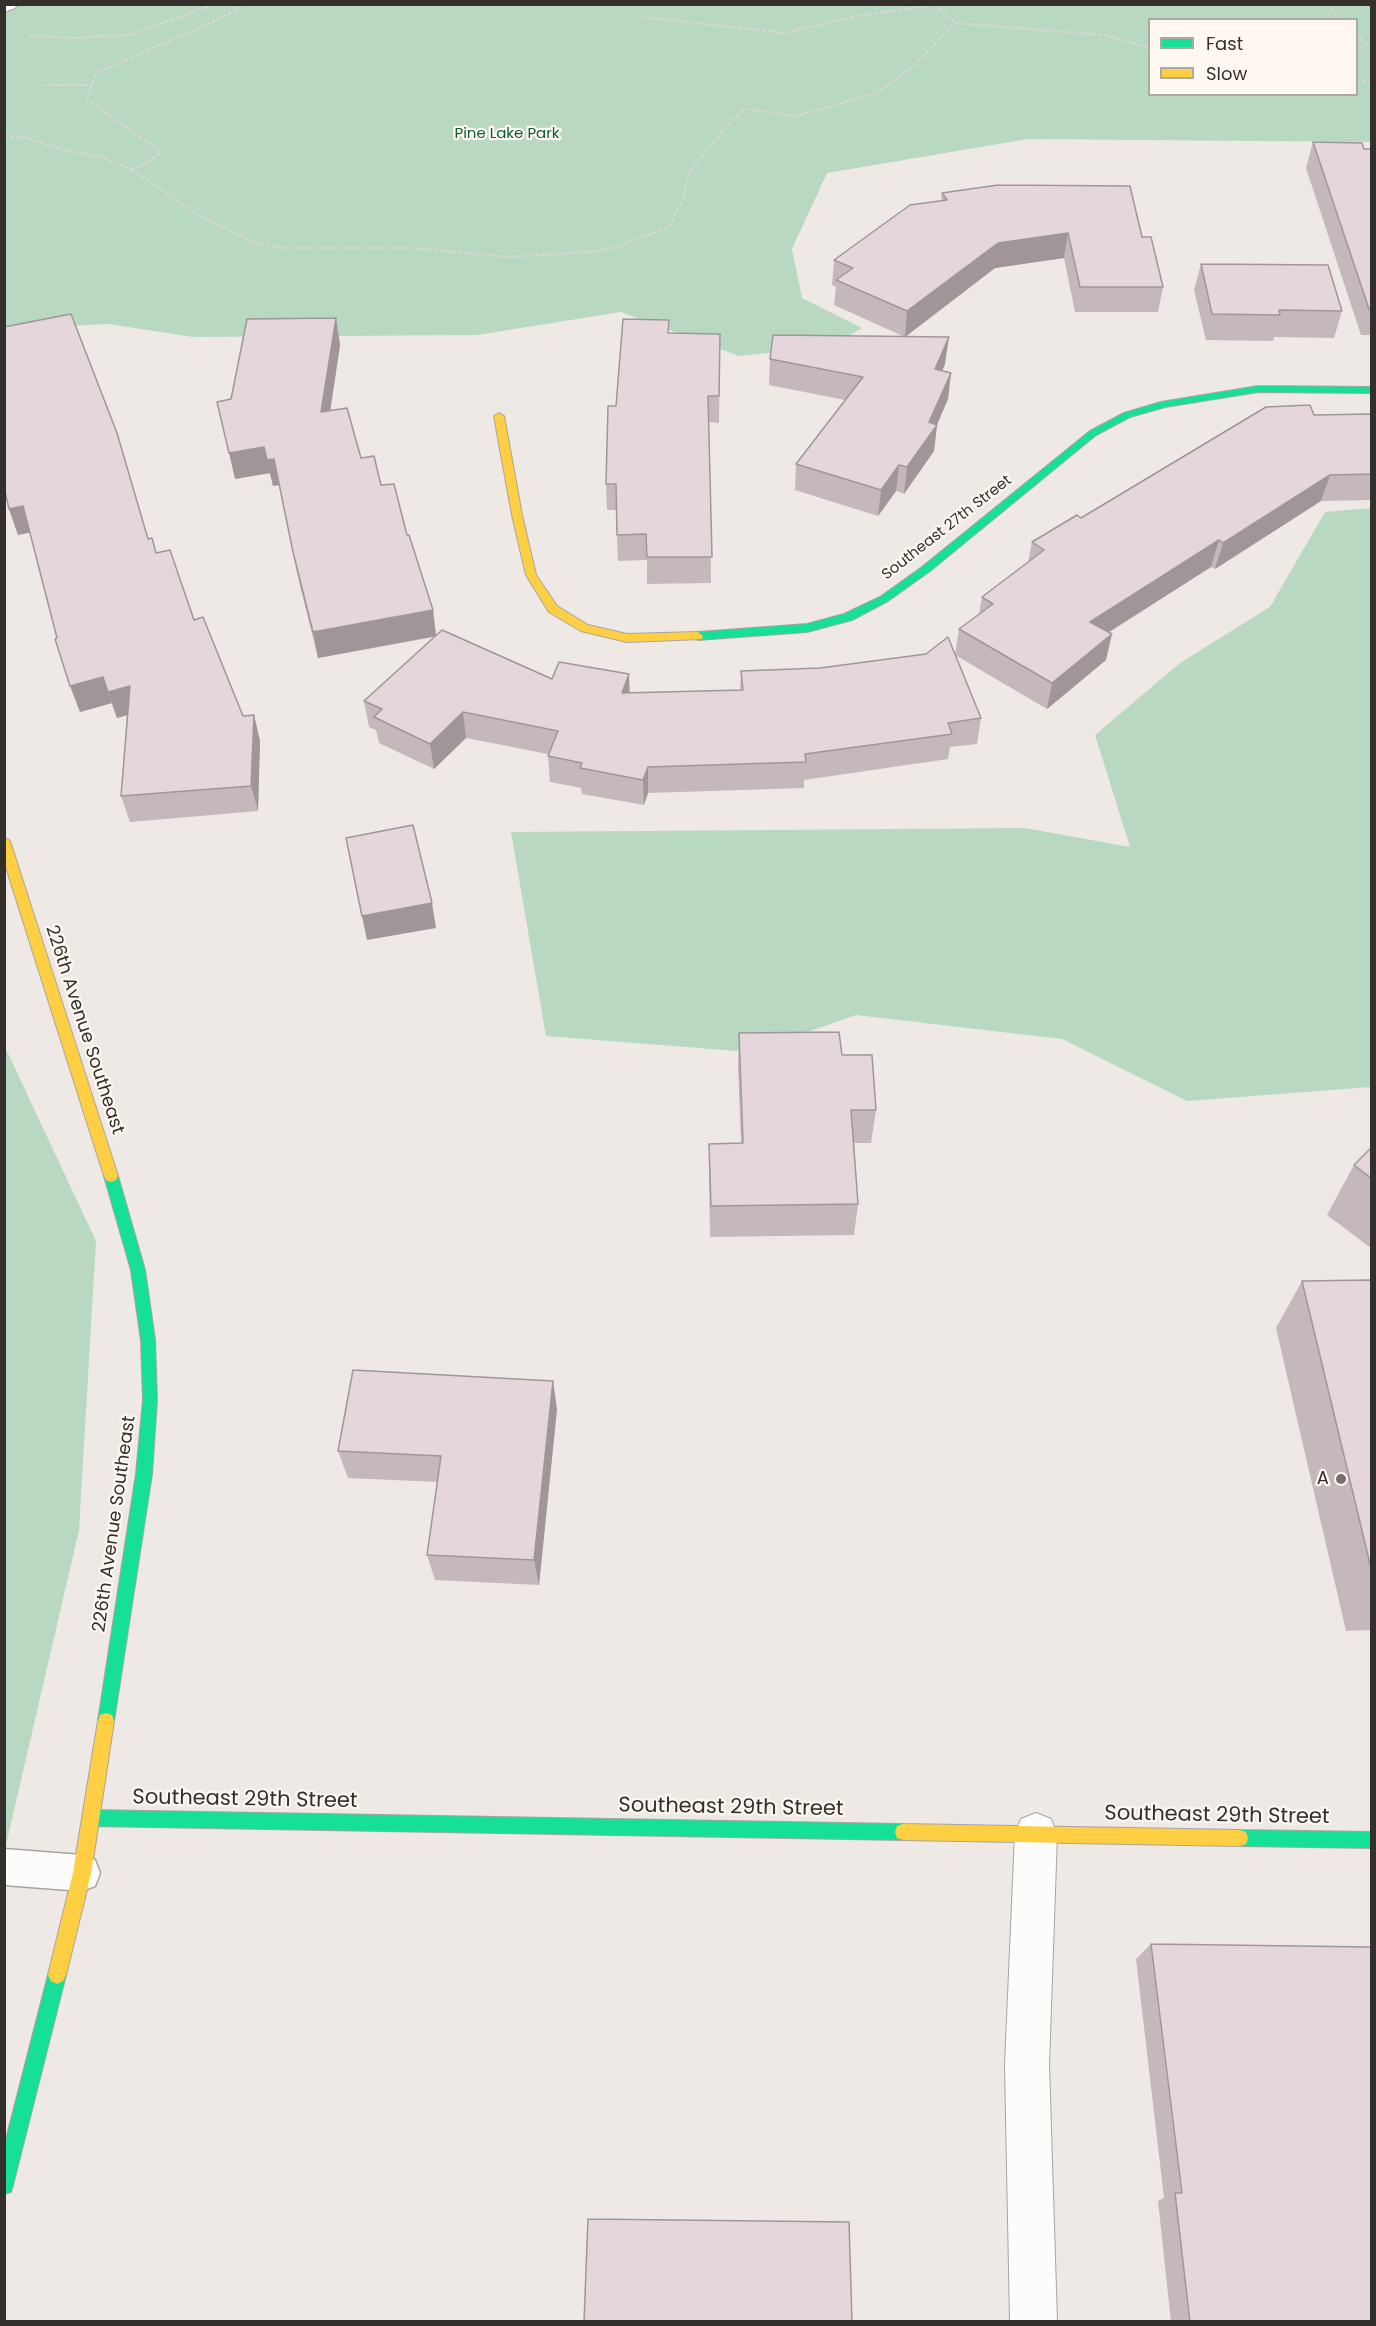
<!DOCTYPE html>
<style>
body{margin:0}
#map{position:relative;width:1376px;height:2326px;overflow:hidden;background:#eee9e4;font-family:Poppins,sans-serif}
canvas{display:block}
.frame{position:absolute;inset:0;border:6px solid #33302c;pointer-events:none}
.legend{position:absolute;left:1148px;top:18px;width:210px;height:78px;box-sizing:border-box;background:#fef8f0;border:2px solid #ada8a2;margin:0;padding:8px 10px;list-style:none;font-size:18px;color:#33302c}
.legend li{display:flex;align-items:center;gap:12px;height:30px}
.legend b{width:30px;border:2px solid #ada8a2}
</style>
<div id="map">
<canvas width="1376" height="2326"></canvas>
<div class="frame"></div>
<ul class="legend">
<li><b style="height:8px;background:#16e098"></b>Fast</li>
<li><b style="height:8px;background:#ffcf43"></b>Slow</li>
</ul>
</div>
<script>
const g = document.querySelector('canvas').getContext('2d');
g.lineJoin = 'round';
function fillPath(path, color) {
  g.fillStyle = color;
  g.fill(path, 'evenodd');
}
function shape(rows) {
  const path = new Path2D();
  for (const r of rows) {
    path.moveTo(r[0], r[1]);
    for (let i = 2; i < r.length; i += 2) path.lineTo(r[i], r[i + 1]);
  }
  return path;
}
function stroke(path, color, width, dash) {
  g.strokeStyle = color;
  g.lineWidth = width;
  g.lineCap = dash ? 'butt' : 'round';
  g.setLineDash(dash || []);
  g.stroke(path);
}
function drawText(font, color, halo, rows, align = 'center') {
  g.font = font + ' Poppins,sans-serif';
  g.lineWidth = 4.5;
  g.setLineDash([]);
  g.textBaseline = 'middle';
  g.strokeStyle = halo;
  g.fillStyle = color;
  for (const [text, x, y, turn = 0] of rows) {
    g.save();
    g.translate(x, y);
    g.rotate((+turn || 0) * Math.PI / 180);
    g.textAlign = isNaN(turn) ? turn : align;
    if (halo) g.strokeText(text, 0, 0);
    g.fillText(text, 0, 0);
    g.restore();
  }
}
fillPath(shape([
 [4,5,1371,5,1371,142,1028,139,827,173,792,249,802,298,862,328,832,346,739,356,621,312,477,335,193,337,109,324,5,329],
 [1150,20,1356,20,1356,94,1150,94],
 [1371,508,1371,1087,1187,1101,1062,1039,856,1015,750,1052,546,1036,511,832,1025,828,1130,847,1095,735,1180,663,1270,607,1325,512],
 [5,1047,96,1241,79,1530,5,1849]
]), '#b8d8c1');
const lane = shape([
 [4,1849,82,1855,95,1860,100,1873,95,1886,82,1891,4,1885,4,1849]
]);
const street = shape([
 [4,4,17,4,15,8,4,12,4,4],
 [1036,1813,1051,1819,1057,1834,1049,2065,1057,2322,1010,2322,1005,2065,1015,1834,1021,1819,1036,1813]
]);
const fast = shape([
 [1258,386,1372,387,1372,393,1258,392,1165,407,1130,417,1096,435,930,571,888,601,852,620,807,632,698,640,693,636,698,632,807,624,844,614,880,597,922,567,1090,431,1124,413,1161,402,1258,386],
 [111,1170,116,1172,118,1176,145,1270,155,1340,157,1400,152,1474,114,1721,112,1727,106,1729,100,1727,98,1721,136,1474,143,1400,141,1340,131,1270,104,1176,106,1172,111,1170],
 [90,1810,903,1824,909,1826,911,1832,909,1838,903,1840,90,1826,84,1824,82,1818,84,1812,90,1810],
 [1240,1830,1372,1832,1372,1848,1240,1846,1234,1844,1232,1838,1234,1832,1240,1830],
 [57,1966,63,1969,66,1975,13,2185,11,2192,4,2194,4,2147,48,1975,51,1969,57,1966]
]);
const slow = shape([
 [499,413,504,416,522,515,536,575,557,606,588,625,627,634,698,632,703,636,702,639,627,642,581,631,549,612,526,575,512,515,494,416,499,413],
 [4,837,10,841,118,1176,116,1180,111,1182,106,1180,104,1176,4,861,4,837],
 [106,1713,112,1715,114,1721,91,1873,66,1975,63,1981,57,1984,51,1981,48,1975,73,1873,98,1721,100,1715,106,1713],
 [903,1824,1240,1830,1246,1832,1248,1838,1246,1844,1240,1846,903,1840,897,1838,895,1832,897,1826,903,1824]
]);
stroke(lane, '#a8a5a1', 3);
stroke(street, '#a8a5a1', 2);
stroke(fast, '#a8a5a1', 2);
stroke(slow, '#a8a5a1', 2);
stroke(shape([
 [934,4,955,23],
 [1326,4,1342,20],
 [643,17,785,33,862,15,934,5],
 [1356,34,1367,45,1356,48],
 [29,36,73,38,130,35,215,4],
 [1356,80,1372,82],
 [43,85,92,85],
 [4,136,26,138,60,149,101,157,131,169,195,213,258,244,284,248,415,248,506,257,591,252,617,247,669,227,683,199,688,174,731,121,745,109,796,116,877,93,915,65,955,23,1104,35,1150,48],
 [131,169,147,163,162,152,87,100,96,73,215,21,237,10,242,4]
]), '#d8d7d6', 2, [4, 2]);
fillPath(lane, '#fcfcfb');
fillPath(street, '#fcfcfb');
fillPath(fast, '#16e098');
fillPath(slow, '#ffcf43');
fillPath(shape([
 [1313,142,1364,149,1371,149,1371,335,1361,335,1306,168],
 [942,193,1142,237,1163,287,1158,312,1075,312,1064,258,995,268,905,337,834,305,836,287,832,285,834,260,941,201],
 [1201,264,1342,311,1334,338,1274,337,1273,341,1206,340,1194,290],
 [336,318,340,345,330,411,361,458,381,485,407,535,433,610,436,635,552,679,630,693,740,690,741,671,981,718,977,744,950,747,948,759,804,780,804,788,648,793,644,805,582,794,581,788,550,782,548,756,548,754,466,738,434,769,379,743,376,730,369,727,364,701,434,637,318,658,298,578,279,485,273,486,270,473,235,479,231,399],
 [669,333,720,334,719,423,709,422,711,583,647,584,647,560,618,561,616,510,607,510,606,484,616,406],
 [770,359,945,364,942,371,951,373,948,399,937,424,934,451,904,494,896,491,878,516,795,490,796,464,845,400,769,385],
 [1371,414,1371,500,1321,501,1215,569,1211,567,1109,632,1106,660,1047,709,955,655,959,629,979,614,982,597,1028,562,1032,542,1081,518,1314,415],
 [9,509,148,539,194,620,243,716,254,715,260,741,258,811,130,822,121,796,127,715,117,718,112,703,80,712,57,638,30,532,18,535],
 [739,1033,842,1055,876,1110,871,1143,854,1143,858,1204,854,1235,710,1237,709,1176,709,1144,741,1143,738,1067],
 [1371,1148,1371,1248,1327,1215,1354,1165],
 [1371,1280,1371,1630,1346,1631,1276,1328,1302,1281],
 [557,1409,539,1585,435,1580,427,1555,438,1482,348,1478,338,1451],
 [1151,1944,1371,2322,1171,2322,1158,2201,1164,2198,1136,1959]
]), '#c5b8bc');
fillPath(shape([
 [1068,233,1064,258,995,268,905,337,907,311,998,243],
 [336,318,340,345,326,439,321,412],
 [949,337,945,364,932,396,935,369],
 [951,373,948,399,936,427,937,425,934,451,904,494,907,467,929,422],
 [264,447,270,473,235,479,229,453],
 [274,459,279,485,273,486,267,460],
 [899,465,896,491,878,516,881,490],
 [1330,475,1321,501,1215,569,1223,543],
 [23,506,32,532,18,535,9,509],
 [1219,540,1211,567,1084,648,1090,622],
 [433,610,436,636,318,658,313,632],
 [1112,634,1106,660,1047,709,1052,683],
 [629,674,630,700,622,693],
 [103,677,112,703,80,712,70,686],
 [130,686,138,712,117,718,108,692],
 [463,712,466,738,434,769,430,744],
 [254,715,260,741,258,811,251,786],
 [648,767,648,793,644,805,643,780],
 [432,903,436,928,367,940,362,916],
 [553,1381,557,1409,539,1585,534,1560]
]), '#a09699');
const building = shape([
 [1313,142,1362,143,1364,149,1371,149,1371,309,1369,309,1313,142],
 [998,185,1130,186,1142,237,1151,237,1163,287,1080,287,1068,233,998,243,907,311,836,280,853,268,834,260,910,205,947,200,942,193,998,185],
 [1201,264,1328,265,1342,311,1279,310,1280,315,1212,314,1201,264],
 [71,314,117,433,148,539,152,538,156,553,170,550,194,620,203,617,243,716,254,715,251,786,121,796,130,686,108,692,103,677,70,686,55,639,57,638,23,506,9,509,4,487,4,327,71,314],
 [336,318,321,412,347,408,361,458,374,456,381,485,394,484,407,535,409,535,433,610,313,632,293,552,274,459,267,460,264,447,229,453,217,402,231,399,247,319,336,318],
 [623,319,669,320,668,333,720,334,719,396,708,396,712,557,647,557,646,534,617,535,616,484,606,484,608,406,616,406,623,319],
 [773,335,949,337,935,369,951,373,929,422,937,425,907,467,899,465,881,490,796,464,863,377,770,359,773,335],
 [1310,405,1314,415,1371,414,1371,474,1330,475,1223,543,1219,540,1090,622,1112,634,1052,683,959,629,993,604,982,597,1044,550,1032,542,1077,515,1081,518,1266,407,1310,405],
 [442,630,552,679,559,662,629,674,622,693,743,690,741,671,820,668,926,654,948,637,981,718,948,723,952,734,805,754,806,762,648,767,643,780,580,768,582,763,548,756,558,731,463,712,430,744,374,717,382,709,364,701,442,630],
 [413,825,432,903,362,916,346,838,413,825],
 [839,1032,842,1055,872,1055,876,1110,851,1110,858,1204,711,1206,709,1144,743,1143,739,1033,839,1032],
 [1371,1148,1371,1178,1354,1165,1371,1148],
 [1371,1280,1371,1568,1302,1281,1371,1280],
 [353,1370,553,1381,534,1560,427,1555,441,1456,338,1451,353,1370],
 [1151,1944,1371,1947,1371,2322,1190,2322,1175,2193,1182,2193,1151,1944],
 [588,2219,849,2222,852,2322,584,2322,588,2219]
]);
fillPath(building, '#e5d6db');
stroke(building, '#a09699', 1.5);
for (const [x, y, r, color] of [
 [1341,1479,6,"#74716c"]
]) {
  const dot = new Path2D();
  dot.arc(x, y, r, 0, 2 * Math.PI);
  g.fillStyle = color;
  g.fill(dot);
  stroke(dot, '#fef8f0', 2);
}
drawText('15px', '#0c5c36', '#fef8f0', [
 ["Pine Lake Park",507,134]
]);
drawText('15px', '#33302c', '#fef8f0', [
 ["Southeast 27th Street",947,528,-38]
]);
drawText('18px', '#33302c', '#fef8f0', [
 ["226th Avenue Southeast",84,1030,72],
 ["226th Avenue Southeast",115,1524,-82]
]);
drawText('18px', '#33302c', '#fef8f0', [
 ["A",1329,1479]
], 'right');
drawText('21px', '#33302c', '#fef8f0', [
 ["Southeast 29th Street",245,1800,1],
 ["Southeast 29th Street",731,1808,1],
 ["Southeast 29th Street",1217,1816,1]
]);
</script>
